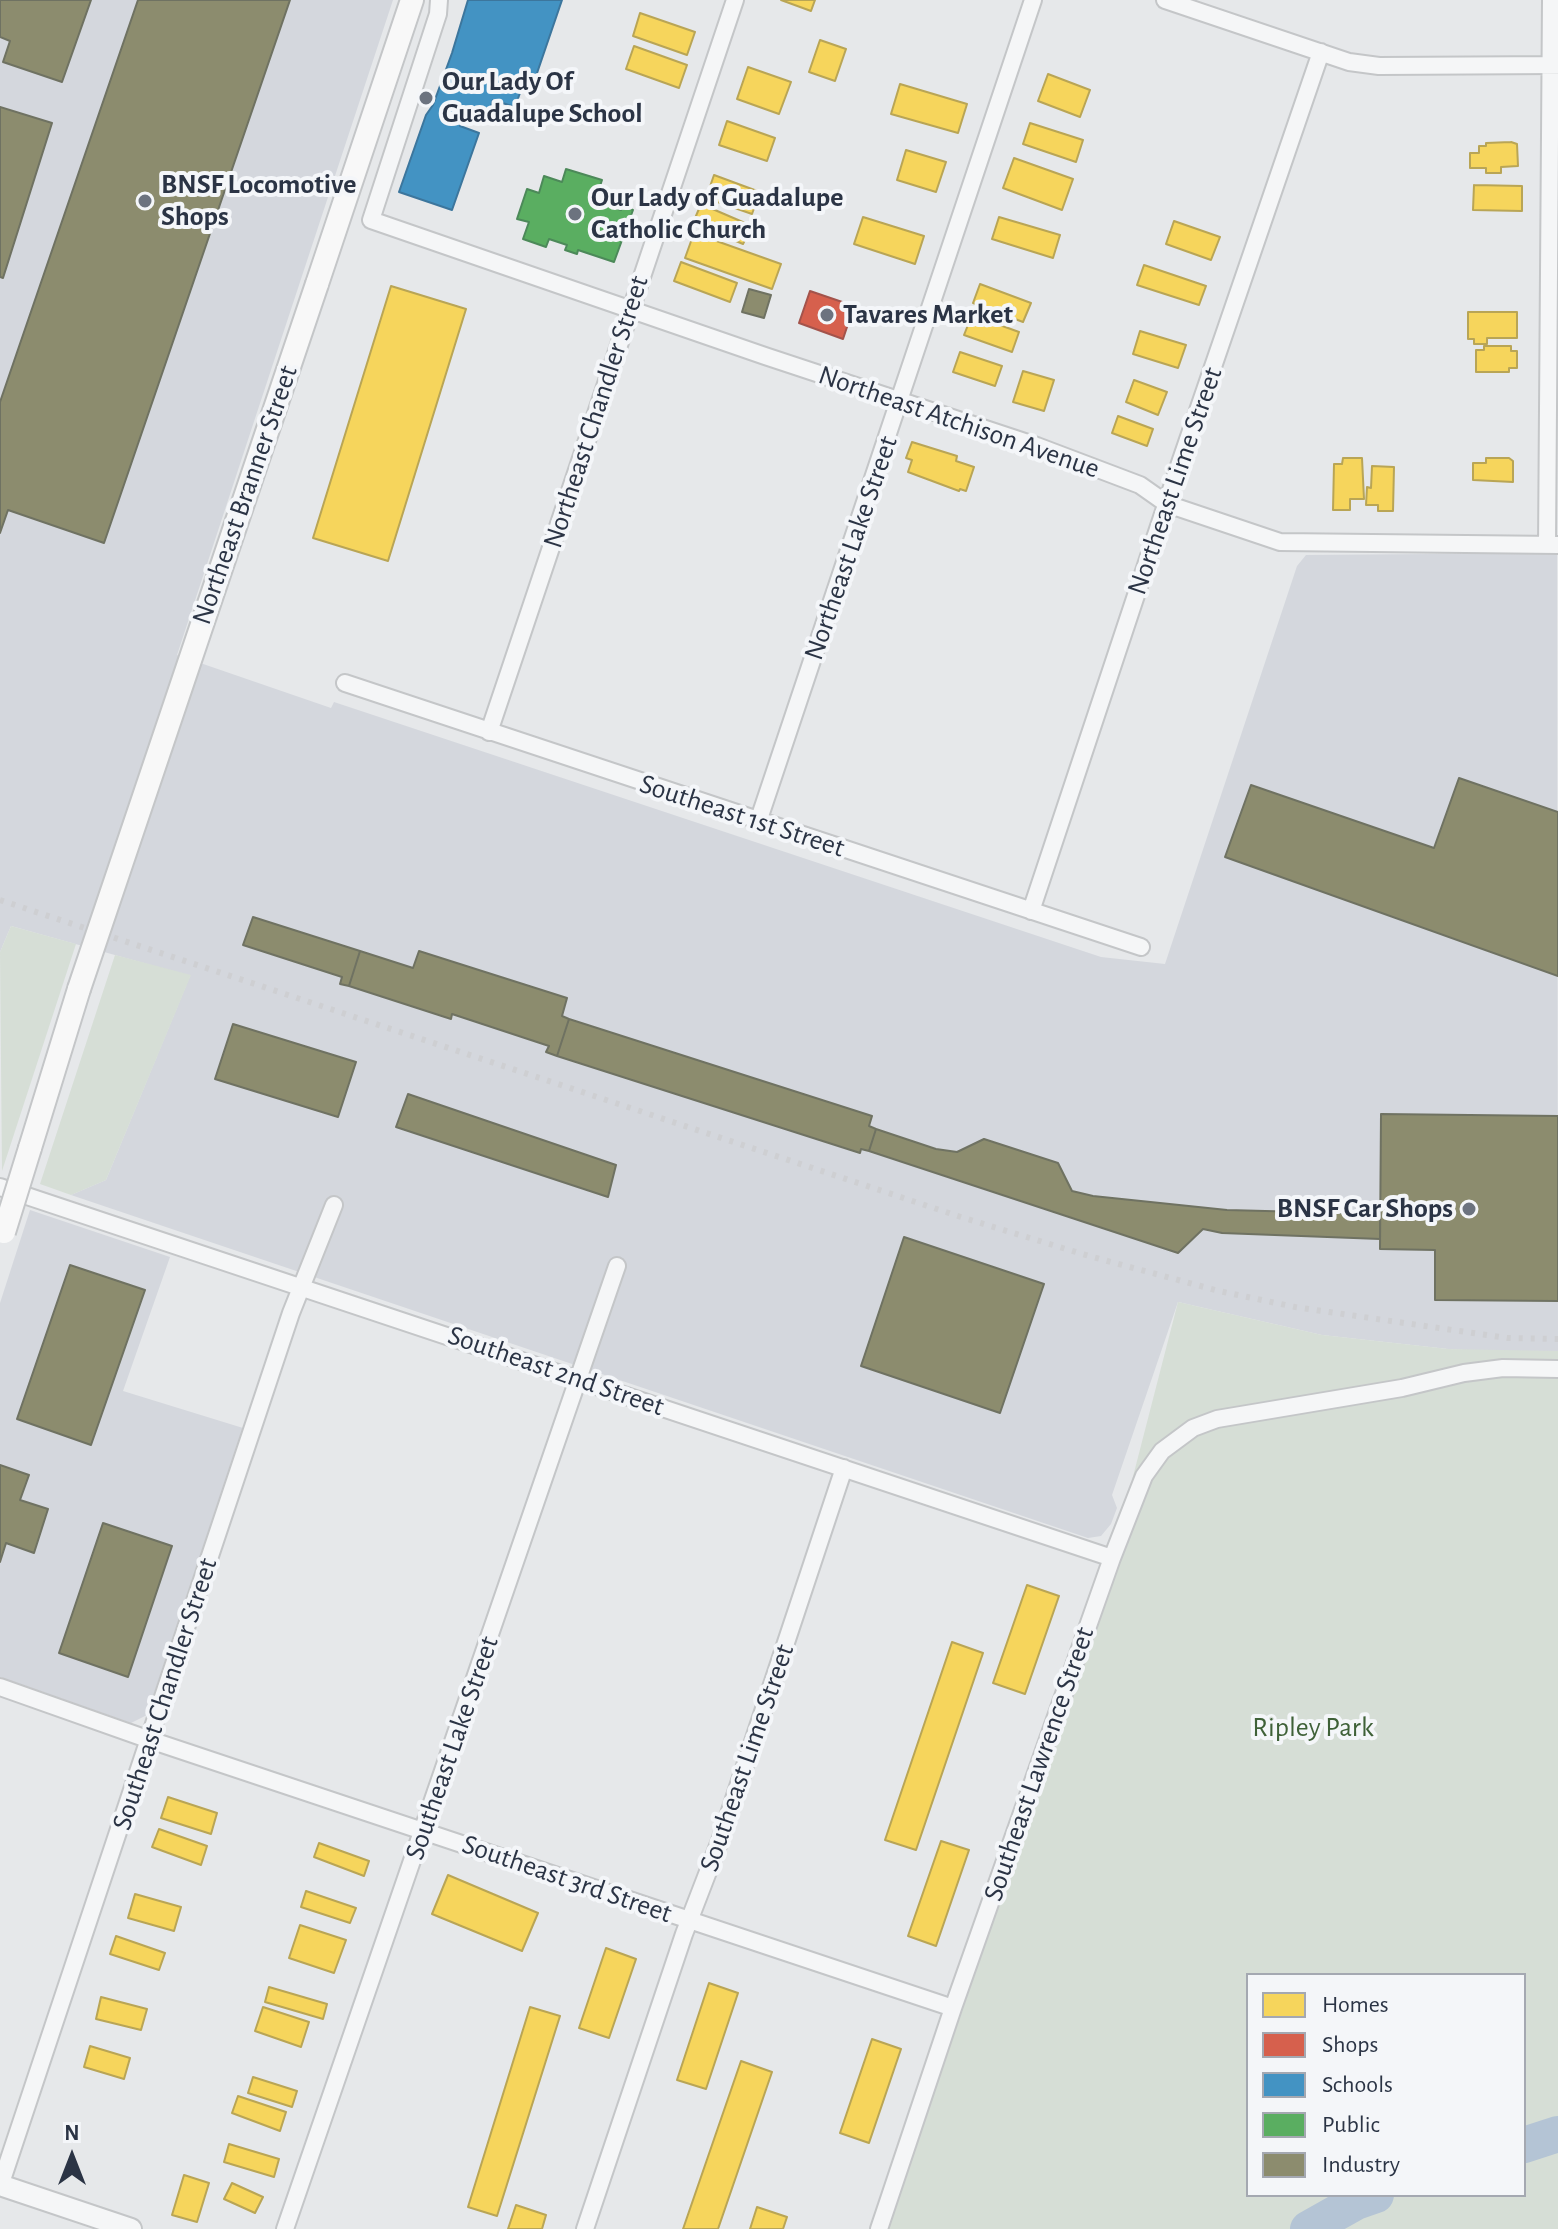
<!DOCTYPE html>
<style>
body{margin:0}
#map{position:relative;width:1558px;height:2229px;overflow:hidden;background:#e6e8ea;font-family:"Alegreya Sans",sans-serif}
canvas{display:block}
.legend{position:absolute;left:1246px;top:1973px;width:280px;height:224px;box-sizing:border-box;background:#f4f6f9;border:2px solid #a4a8b1;margin:0;padding:10px 14px;list-style:none;font-size:24px;color:#2b3445}
.legend li{display:flex;align-items:center;gap:16px;height:40px}
.legend b{width:40px;border:2px solid #a4a8b1}
.north{position:absolute;left:32px;top:2117px;width:80px;height:80px;-webkit-text-stroke:6px #f4f6f9;paint-order:stroke;rotate:0deg;font-size:22px;font-weight:700;line-height:32px;text-align:center;color:#2b3445}
.north::after{content:'';display:block;margin:auto;width:28px;height:36px;background:#2b3445;clip-path:polygon(50% 0,100% 100%,50% 72%,0 100%)}
</style>
<div id="map">
<canvas width="1558" height="2229"></canvas>
<ul class="legend">
<li><b style="height:22px;background:#f6d55c"></b>Homes</li>
<li><b style="height:22px;background:#d6604d"></b>Shops</li>
<li><b style="height:22px;background:#4393c3"></b>Schools</li>
<li><b style="height:22px;background:#5aae61"></b>Public</li>
<li><b style="height:22px;background:#8c8c6e"></b>Industry</li>
</ul>
<div class="north">N</div>
</div>
<script>
const g = document.querySelector('canvas').getContext('2d');
g.lineJoin = 'round';
function fillPath(path, color) {
  g.fillStyle = color;
  g.fill(path, 'evenodd');
}
function shape(rows) {
  const path = new Path2D();
  for (const r of rows) {
    path.moveTo(r[0], r[1]);
    for (let i = 2; i < r.length; i += 2) path.lineTo(r[i], r[i + 1]);
  }
  return path;
}
function stroke(path, color, width, dash) {
  g.strokeStyle = color;
  g.lineWidth = width;
  g.lineCap = dash ? 'butt' : 'round';
  g.setLineDash(dash || []);
  g.stroke(path);
}
function drawText(font, color, halo, rows, align = 'center') {
  g.font = font + ' "Alegreya Sans",sans-serif';
  g.lineWidth = 8;
  g.setLineDash([]);
  g.textBaseline = 'middle';
  g.strokeStyle = halo;
  g.fillStyle = color;
  for (const [text, x, y, turn = 0] of rows) {
    g.save();
    g.translate(x, y);
    g.rotate((+turn || 0) * Math.PI / 180);
    g.textAlign = isNaN(turn) ? turn : align;
    if (halo) g.strokeText(text, 0, 0);
    g.fillText(text, 0, 0);
    g.restore();
  }
}
fillPath(shape([
 [0,0,393,0,177,655,331,708,334,702,1101,957,1165,964,1297,566,1306,555,1557,553,1558,1356,1448,1349,1322,1335,1178,1302,1112,1495,1117,1508,1111,1524,1101,1536,1088,1538,71,1195,106,1180,190,976,11,926,0,952],
 [30,1210,170,1257,123,1391,243,1428,147,1715,131,1723,0,1677,0,1303]
]), '#d4d7dd');
fillPath(shape([
 [11,926,76,944,2,1171,0,952],
 [115,955,191,975,106,1180,71,1195,40,1184],
 [1178,1302,1322,1335,1448,1349,1558,1351,1558,2229,886,2229,1112,1558],
 [1248,1975,1524,1975,1524,2195,1248,2195]
]), '#d6ded6');
const homes = shape([
 [781,0,815,0,811,11,781,0],
 [640,13,695,32,687,55,633,36,640,13],
 [820,40,846,49,835,81,809,72,820,40],
 [634,46,687,65,679,88,626,69,634,46],
 [748,67,791,82,779,114,737,99,748,67],
 [1048,74,1090,90,1080,117,1038,101,1048,74],
 [900,84,967,104,958,133,891,114,900,84],
 [727,121,775,138,767,161,719,145,727,121],
 [1030,123,1083,140,1076,162,1023,144,1030,123],
 [1511,142,1517,144,1518,166,1501,167,1501,173,1486,173,1486,168,1470,168,1470,153,1479,153,1479,146,1486,146,1486,143,1511,142],
 [906,150,946,162,936,192,897,180,906,150],
 [1014,158,1073,179,1062,210,1003,188,1014,158],
 [714,175,760,192,752,214,706,198,714,175],
 [1474,185,1522,186,1522,211,1473,210,1474,185],
 [701,204,752,226,743,244,693,223,701,204],
 [863,217,924,236,915,264,854,244,863,217],
 [999,217,1060,235,1053,258,992,239,999,217],
 [1174,221,1220,237,1211,260,1166,244,1174,221],
 [694,233,781,264,772,289,685,258,694,233],
 [681,262,737,283,730,302,674,281,681,262],
 [1144,265,1206,286,1199,305,1137,285,1144,265],
 [980,284,1031,303,1023,322,973,303,980,284],
 [391,286,466,309,388,561,313,538,391,286],
 [1468,312,1517,312,1517,338,1487,338,1487,344,1474,344,1474,339,1468,339,1468,312],
 [972,315,1019,332,1012,352,964,335,972,315],
 [1140,331,1186,345,1178,368,1133,354,1140,331],
 [1484,346,1511,346,1511,351,1517,351,1517,368,1509,368,1509,372,1476,372,1476,350,1484,350,1484,346],
 [960,352,1002,366,995,386,953,372,960,352],
 [1023,371,1054,380,1044,411,1013,402,1023,371],
 [1134,380,1167,392,1158,415,1126,402,1134,380],
 [1118,416,1153,429,1147,446,1112,433,1118,416],
 [912,442,957,456,956,461,974,467,966,491,960,489,959,491,908,472,912,460,906,458,912,442],
 [1343,458,1362,458,1364,499,1350,499,1350,510,1333,510,1334,464,1342,464,1343,458],
 [1486,458,1509,458,1513,461,1513,482,1473,480,1473,463,1486,463,1486,458],
 [1372,466,1394,467,1393,511,1378,511,1378,505,1366,505,1367,487,1371,488,1372,466],
 [1027,1585,1059,1596,1025,1694,993,1683,1027,1585],
 [952,1642,983,1653,916,1850,885,1840,952,1642],
 [168,1797,217,1813,211,1834,161,1818,168,1797],
 [159,1829,207,1846,201,1865,152,1847,159,1829],
 [941,1841,969,1850,936,1946,908,1936,941,1841],
 [319,1843,369,1861,364,1876,314,1857,319,1843],
 [448,1875,538,1913,522,1951,432,1914,448,1875],
 [306,1891,356,1908,350,1923,301,1907,306,1891],
 [135,1894,181,1907,174,1931,128,1918,135,1894],
 [300,1925,346,1940,334,1973,289,1958,300,1925],
 [116,1936,165,1953,159,1970,110,1954,116,1936],
 [606,1948,636,1959,609,2038,579,2028,606,1948],
 [709,1983,738,1993,706,2089,677,2080,709,1983],
 [269,1987,327,2004,323,2019,265,2002,269,1987],
 [101,1997,147,2009,141,2030,96,2019,101,1997],
 [263,2007,309,2022,301,2047,255,2031,263,2007],
 [530,2007,560,2016,497,2216,468,2207,530,2007],
 [872,2039,901,2049,869,2143,840,2133,872,2039],
 [90,2046,130,2058,124,2079,84,2067,90,2046],
 [741,2061,772,2072,718,2229,683,2229,741,2061],
 [253,2077,297,2091,292,2107,248,2093,253,2077],
 [238,2096,286,2112,280,2131,232,2113,238,2096],
 [229,2144,279,2159,274,2177,224,2162,229,2144],
 [184,2175,209,2183,197,2222,172,2215,184,2175],
 [232,2183,263,2197,255,2213,224,2199,232,2183],
 [516,2205,546,2215,542,2229,508,2229,516,2205],
 [757,2207,787,2217,783,2229,750,2229,757,2207]
]);
fillPath(homes, '#f6d55c');
stroke(homes, '#b9a555', 2);
const shops = shape([
 [810,291,854,306,843,339,799,323,810,291]
]);
fillPath(shops, '#d6604d');
stroke(shops, '#a3534b', 2);
const schools = shape([
 [468,0,562,0,535,79,526,76,515,107,493,100,486,120,465,111,460,126,479,133,452,210,399,192,426,115,433,105,452,53,468,0]
]);
fillPath(schools, '#4393c3');
stroke(schools, '#3c769d', 2);
const public = shape([
 [566,169,602,180,595,201,621,210,623,206,633,210,614,262,578,250,577,254,565,250,567,245,549,239,546,247,523,239,529,222,517,219,527,189,539,193,544,176,562,182,566,169]
]);
fillPath(public, '#5aae61');
stroke(public, '#4c8959', 2);
const industry = shape([
 [0,0,91,0,62,82,3,62,10,41,0,37,0,0],
 [138,0,290,0,104,543,8,510,0,533,0,402,138,0],
 [0,107,52,123,3,278,0,277,0,107],
 [749,289,771,295,764,318,742,312,749,289],
 [1459,778,1558,812,1558,976,1225,857,1251,785,1434,848,1459,778],
 [253,917,360,951,349,986,340,984,342,977,243,945,253,917],
 [360,951,413,968,419,951,567,998,562,1016,569,1019,557,1056,546,1052,549,1046,452,1014,451,1019,349,986,360,951],
 [569,1019,872,1116,869,1126,876,1129,869,1151,861,1149,860,1153,557,1056,569,1019],
 [233,1024,356,1062,338,1117,215,1079,233,1024],
 [408,1094,616,1165,608,1197,396,1127,408,1094],
 [1381,1114,1558,1116,1558,1301,1435,1300,1435,1250,1380,1249,1381,1114],
 [876,1129,936,1149,957,1152,984,1139,1058,1163,1072,1191,1093,1196,1227,1210,1380,1214,1380,1239,1222,1233,1203,1229,1178,1253,869,1151,876,1129],
 [904,1237,1044,1284,1000,1413,861,1366,904,1237],
 [70,1265,145,1290,91,1445,17,1419,70,1265],
 [0,1465,29,1475,20,1500,48,1509,34,1553,6,1543,0,1562,0,1465],
 [103,1523,172,1546,128,1677,59,1653,103,1523]
]);
fillPath(industry, '#8c8c6e');
stroke(industry, '#6f7262', 2);
stroke(shape([
 [1524,2145,1558,2134],
 [1308,2229,1356,2202,1376,2195]
]), '#b4c4d5', 36);
const minor = shape([
 [439,0,438,14,371,220,765,356,1037,446,1140,485,1167,504,1280,542,1558,545],
 [1165,0,1349,62,1379,66,1558,65],
 [1547,545,1551,0],
 [345,683,1141,947],
 [489,732,735,0],
 [758,822,1033,0],
 [1031,911,1181,460,1321,52],
 [0,1187,1112,1558],
 [0,1687,150,1740,953,2008],
 [0,2186,291,1313,334,1205],
 [285,2229,617,1266],
 [585,2229,684,1934,721,1838,844,1468],
 [879,2229,953,2008,1112,1558,1144,1476,1162,1451,1193,1428,1217,1419,1402,1388,1464,1373,1503,1368,1558,1369]
]);
const tertiary = shape([
 [0,2185,131,2229]
]);
const secondary = shape([
 [317,284,412,0],
 [30,1148,79,989]
]);
stroke(minor, '#c4c6c8', 20);
stroke(tertiary, '#c4c6c8', 24);
stroke(secondary, '#c4c6c8', 26);
stroke(minor, '#f5f6f7', 16);
stroke(tertiary, '#f5f6f7', 20);
stroke(secondary, '#f8f8f8', 22);
stroke(shape([
 [0,900,961,1217,1089,1256,1219,1291,1295,1307,1507,1338,1558,1339]
]), '#cecfd2', 6, [4, 8]);
const secondaryBridge = shape([
 [79,989,317,284],
 [4,1232,30,1148]
]);
stroke(secondaryBridge, '#c4c6c8', 26, []);
stroke(secondaryBridge, '#f8f8f8', 22);
for (const [x, y, r, color] of [
 [426,98,8,"#6c737f"],
 [145,201,8,"#6c737f"],
 [575,214,8,"#6c737f"],
 [827,315,8,"#6c737f"],
 [1469,1209,8,"#6c737f"]
]) {
  const dot = new Path2D();
  dot.arc(x, y, r, 0, 2 * Math.PI);
  g.fillStyle = color;
  g.fill(dot);
  stroke(dot, '#f4f6f9', 3);
}
drawText('bold 28px', '#2b3445', '#f4f6f9', [
 ["Our Lady Of",442,82],
 ["Guadalupe School",442,114],
 ["BNSF Locomotive",161,185],
 ["Shops",161,217],
 ["Our Lady of Guadalupe",591,198],
 ["Catholic Church",591,230],
 ["Tavares Market",843,315],
 ["BNSF Car Shops",1453,1209,"right"]
], 'left');
drawText('28px', '#2b3445', '#f4f6f9', [
 ["Northeast Chandler Street",596,412,-72],
 ["Northeast Atchison Avenue",959,422,19],
 ["Northeast Lime Street",1175,481,-71],
 ["Northeast Branner Street",245,495,-71],
 ["Northeast Lake Street",851,548,-71],
 ["Southeast 1st Street",742,816,18],
 ["Southeast 2nd Street",556,1371,19],
 ["Southeast Chandler Street",165,1694,-72],
 ["Southeast Lake Street",452,1748,-71],
 ["Southeast Lime Street",747,1758,-71],
 ["Southeast Lawrence Street",1039,1764,-71],
 ["Southeast 3rd Street",567,1879,19]
]);
drawText('28px', '#3f6138', '#f4f6f9', [
 ["Ripley Park",1313,1728]
]);
</script>
